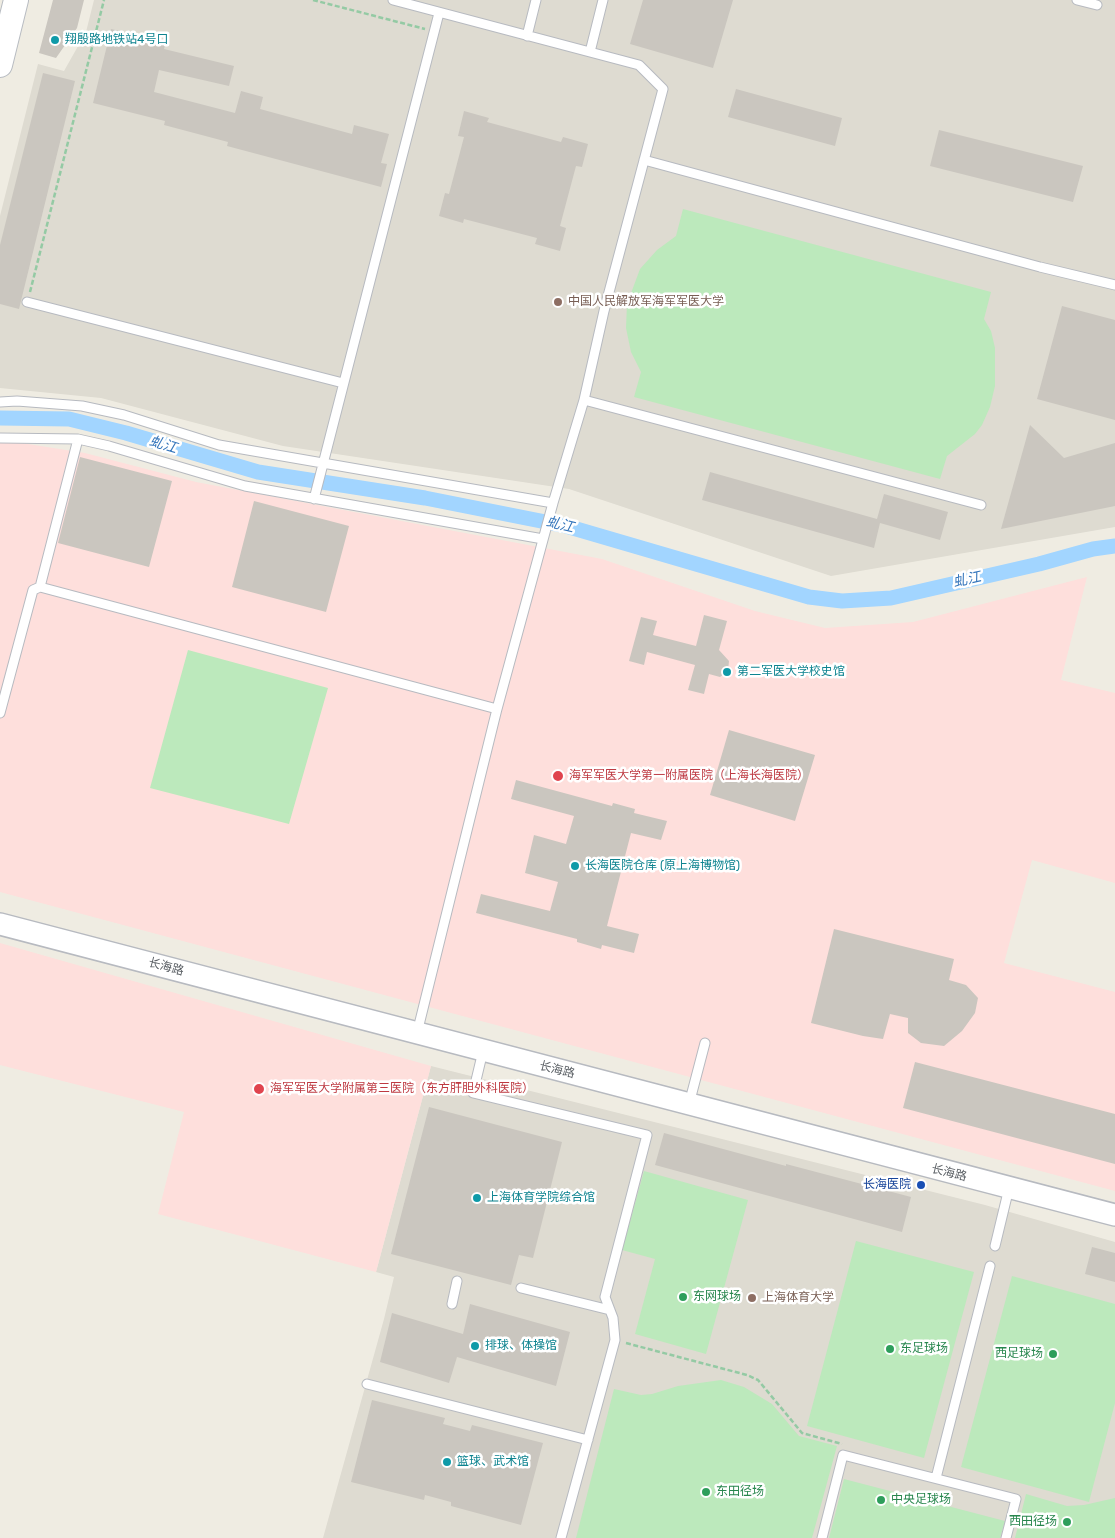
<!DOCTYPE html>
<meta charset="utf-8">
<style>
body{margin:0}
canvas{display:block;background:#efece2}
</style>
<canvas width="1115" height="1538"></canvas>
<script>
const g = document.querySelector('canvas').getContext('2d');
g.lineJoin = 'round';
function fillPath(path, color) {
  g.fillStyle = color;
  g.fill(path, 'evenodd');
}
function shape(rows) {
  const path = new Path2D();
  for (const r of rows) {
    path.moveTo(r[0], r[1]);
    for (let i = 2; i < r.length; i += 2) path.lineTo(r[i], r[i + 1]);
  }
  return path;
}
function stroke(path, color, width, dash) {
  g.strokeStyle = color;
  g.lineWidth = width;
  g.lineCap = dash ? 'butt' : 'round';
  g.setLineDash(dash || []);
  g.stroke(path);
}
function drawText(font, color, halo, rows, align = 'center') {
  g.font = font + ' Rubik,"Noto Sans SC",sans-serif';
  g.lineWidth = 5;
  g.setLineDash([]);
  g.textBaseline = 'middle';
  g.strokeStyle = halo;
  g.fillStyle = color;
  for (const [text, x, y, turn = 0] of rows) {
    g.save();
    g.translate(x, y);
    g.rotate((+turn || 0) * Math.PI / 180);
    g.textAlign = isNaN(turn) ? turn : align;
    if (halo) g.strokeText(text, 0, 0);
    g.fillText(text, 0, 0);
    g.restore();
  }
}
fillPath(shape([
 [94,0,1115,0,1115,527,831,576,569,489,283,446,101,398,0,388,0,216,38,64,64,71,86,32],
 [431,1066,985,1205,1115,1242,1115,1538,323,1538,384,1319,394,1277,376,1272]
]), '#dedbd1');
fillPath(shape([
 [9,441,85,453,196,482,602,559,755,611,825,628,913,622,1087,577,1061,680,1115,693,1115,883,1032,860,1004,963,1115,992,1115,1191,0,892,0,442],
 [0,943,431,1066,376,1272,158,1214,184,1112,0,1065]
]), '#fedfdc');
fillPath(shape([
 [683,209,991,292,984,319,991,331,995,348,995,386,990,407,982,425,975,434,947,456,940,479,634,397,641,372,631,352,626,328,627,304,640,269,657,250,676,236],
 [188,650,328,688,289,824,150,788],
 [644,1171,748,1200,706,1354,635,1334,655,1259,622,1250],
 [856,1241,974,1272,924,1458,807,1426],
 [1012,1276,1115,1304,1115,1403,1089,1502,961,1467],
 [721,1380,744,1387,772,1404,799,1436,837,1446,812,1538,576,1538,614,1389,641,1395,652,1394,678,1386],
 [844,1479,1005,1521,1000,1538,829,1538],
 [1026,1494,1067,1506,1084,1505,1115,1498,1115,1538,1015,1538]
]), '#bce9bc');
stroke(shape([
 [0,418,69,419,126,433,258,472,425,498,566,526,809,597,842,601,891,598,1039,564,1093,549,1115,546]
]), '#a2d5ff', 15);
fillPath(shape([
 [53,0,84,0,77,28,56,58,39,53],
 [643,0,733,0,713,68,630,44],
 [111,29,166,42,164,49,234,66,229,86,159,70,154,92,235,113,241,91,263,97,260,109,352,134,354,125,389,134,381,163,387,164,381,187,227,146,228,142,164,125,165,121,93,103],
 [43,73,75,81,19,309,0,304,0,245],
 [736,89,842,118,835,146,728,117],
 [464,111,489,118,487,122,561,142,563,137,588,144,582,167,576,166,560,226,566,228,560,251,535,244,537,238,464,219,463,223,439,216,445,193,449,194,464,137,458,136],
 [939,130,1083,166,1073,202,930,166],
 [1062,306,1115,320,1115,420,1037,399],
 [1030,425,1064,458,1115,443,1115,506,1001,529],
 [80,457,172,481,149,567,58,543],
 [710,472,877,519,884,494,948,512,940,540,880,523,874,548,702,500],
 [254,501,349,526,326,612,232,587],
 [704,615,727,621,719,650,729,661,728,671,720,677,709,674,704,694,688,690,695,665,647,652,644,665,629,661,641,617,657,621,653,635,696,646],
 [729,730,815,755,795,821,710,795],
 [516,780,612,806,613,803,635,809,634,813,667,821,661,840,631,833,607,926,639,934,634,953,602,945,601,949,577,942,577,939,476,913,481,894,550,911,558,882,525,873,534,835,566,844,574,816,511,799],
 [834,929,954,959,949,980,966,985,978,998,975,1013,962,1031,944,1046,921,1043,908,1033,908,1018,890,1014,883,1039,863,1036,811,1023],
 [915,1062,1115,1114,1115,1164,903,1108],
 [429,1107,562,1142,533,1258,519,1255,511,1285,391,1254],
 [664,1133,786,1166,786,1164,911,1197,902,1232,655,1165],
 [1092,1247,1115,1253,1115,1282,1085,1274],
 [470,1304,570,1332,556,1386,457,1357,449,1383,380,1362,392,1313,463,1334],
 [372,1400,445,1418,443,1424,470,1431,472,1425,543,1443,521,1525,451,1506,451,1502,425,1495,424,1500,351,1482]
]), '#cac6bf');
const service = shape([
 [393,0,639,65,663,89,604,311,584,400,553,503,497,709,417,1033],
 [1077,0,1097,5],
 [527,36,536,0],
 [590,52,603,0],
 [644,160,1040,267,1115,285],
 [27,302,343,383],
 [584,400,981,505],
 [0,402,17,401,82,406,124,415,219,445,553,503],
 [0,438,78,439,109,446,245,486,543,539],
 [78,439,40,587,497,709],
 [314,499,439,13],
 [0,713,33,590,40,587],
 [483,1051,473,1093,647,1135,605,1297,613,1318,615,1340,561,1538],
 [689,1104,705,1043],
 [995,1246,1009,1188],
 [521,1288,610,1310],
 [452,1304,457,1281],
 [367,1384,588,1440],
 [936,1478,990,1266],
 [822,1538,843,1455,1016,1499,1006,1538]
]);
const tertiary = shape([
 [0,924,1115,1215]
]);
const secondary = shape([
 [0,65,16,0]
]);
stroke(service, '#b7bac0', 11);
stroke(tertiary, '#b7bac0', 24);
stroke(secondary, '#b8bcc2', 26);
stroke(shape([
 [313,0,425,29],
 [30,292,104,0],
 [626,1343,747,1375,758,1380,802,1433,842,1444]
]), '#94caa4', 2.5, [5, 2.5]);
stroke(service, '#fff', 9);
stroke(tertiary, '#fff', 21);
stroke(secondary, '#fff', 24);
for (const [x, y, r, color] of [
 [55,40,5,"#0f9aa8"],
 [558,302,5,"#8d6e63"],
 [727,672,5,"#0f9aa8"],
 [558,776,6,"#e0444e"],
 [575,866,5,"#0f9aa8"],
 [259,1089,6,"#e0444e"],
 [921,1185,5,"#1a4fb4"],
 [477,1198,5,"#0f9aa8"],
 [683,1297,5,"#2e9e5b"],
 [752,1298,5,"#8d6e63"],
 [475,1346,5,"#0f9aa8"],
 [890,1349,5,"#2e9e5b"],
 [1053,1354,5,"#2e9e5b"],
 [447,1462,5,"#0f9aa8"],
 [706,1492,5,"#2e9e5b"],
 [881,1500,5,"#2e9e5b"],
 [1067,1522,5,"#2e9e5b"]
]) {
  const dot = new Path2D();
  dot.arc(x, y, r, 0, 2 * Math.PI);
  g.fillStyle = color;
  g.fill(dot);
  stroke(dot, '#fff', 2);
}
drawText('12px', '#0d838f', '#fff', [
 ["翔殷路地铁站4号口",65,40],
 ["第二军医大学校史馆",737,672],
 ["长海医院仓库 (原上海博物馆)",585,866],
 ["上海体育学院综合馆",487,1198],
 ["排球、体操馆",485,1346],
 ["篮球、武术馆",457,1462]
], 'left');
drawText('12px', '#785e54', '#fff', [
 ["中国人民解放军海军军医大学",568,302],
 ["上海体育大学",762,1298]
], 'left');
drawText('12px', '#be3a42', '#fff', [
 ["海军军医大学第一附属医院（上海长海医院）",569,776],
 ["海军军医大学附属第三医院（东方肝胆外科医院）",270,1089]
], 'left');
drawText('12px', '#5a5f64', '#fff', [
 ["长海路",166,967,15],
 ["长海路",557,1070,14],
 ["长海路",949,1173,14]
]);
drawText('12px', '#164399', '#fff', [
 ["长海医院",911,1185]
], 'right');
drawText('12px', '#27864d', '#fff', [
 ["东网球场",693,1297],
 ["东足球场",900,1349],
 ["西足球场",1043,1354,"right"],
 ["东田径场",716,1492],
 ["中央足球场",891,1500],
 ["西田径场",1057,1522,"right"]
], 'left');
drawText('italic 14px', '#3475bb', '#fff', [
 ["虬江",163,445,16],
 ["虬江",560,525,13],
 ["虬江",967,580,-13]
]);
</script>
